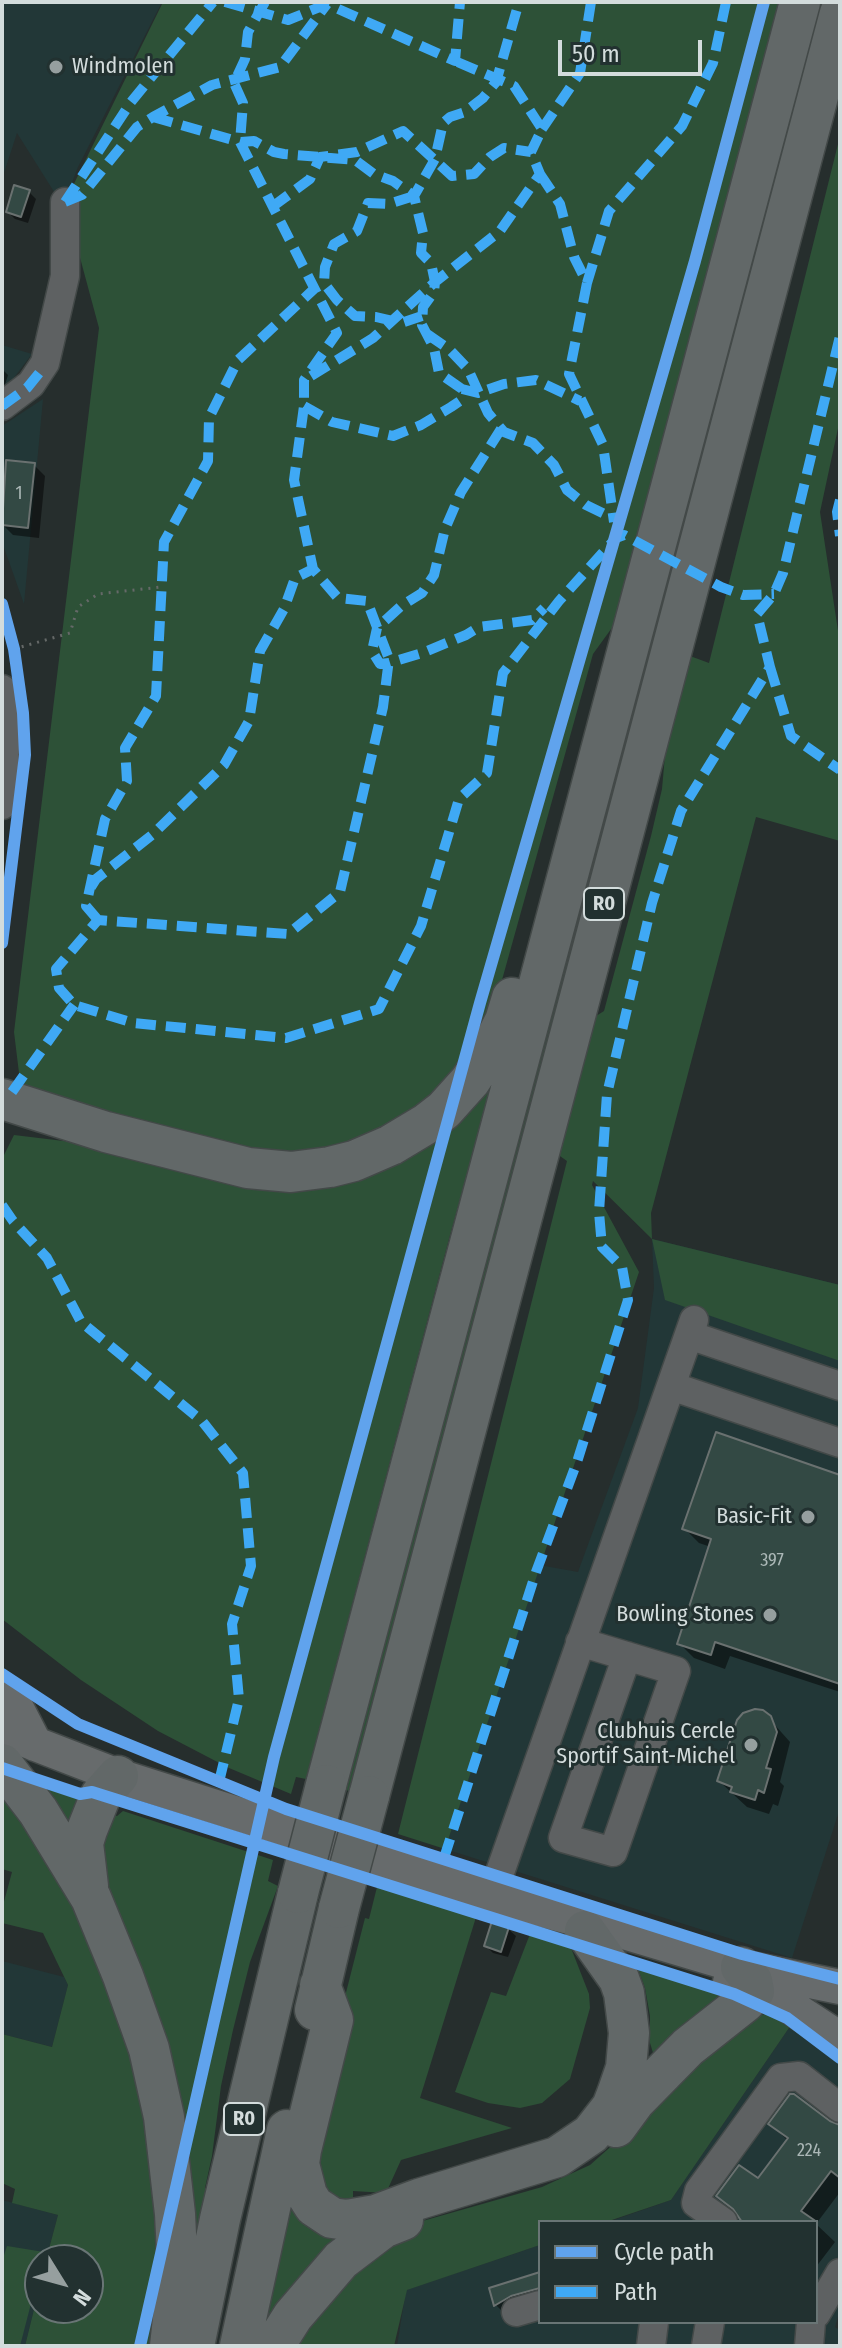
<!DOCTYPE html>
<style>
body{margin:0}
#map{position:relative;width:842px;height:2348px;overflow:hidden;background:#262e2d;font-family:"Fira Sans Condensed",sans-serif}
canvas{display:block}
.frame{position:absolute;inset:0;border:4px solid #d3dcdc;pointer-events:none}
.legend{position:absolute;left:538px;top:2220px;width:280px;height:104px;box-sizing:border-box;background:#223130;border:2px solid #697575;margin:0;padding:10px 14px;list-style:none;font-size:24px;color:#d3dcdc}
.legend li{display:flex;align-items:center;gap:16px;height:40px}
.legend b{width:40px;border:2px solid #697575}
.north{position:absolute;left:24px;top:2244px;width:80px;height:80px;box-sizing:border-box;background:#223130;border:2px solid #697575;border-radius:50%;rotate:127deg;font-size:22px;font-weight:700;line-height:32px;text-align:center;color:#d3dcdc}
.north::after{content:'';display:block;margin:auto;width:28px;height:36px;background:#969f9f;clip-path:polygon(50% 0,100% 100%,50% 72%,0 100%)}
.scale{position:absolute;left:558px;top:40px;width:144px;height:36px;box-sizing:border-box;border:4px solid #d3dcdc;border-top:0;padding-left:10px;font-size:24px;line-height:28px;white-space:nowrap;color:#d3dcdc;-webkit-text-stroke:6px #223130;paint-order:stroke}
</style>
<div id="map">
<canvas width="842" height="2348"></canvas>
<div class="frame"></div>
<ul class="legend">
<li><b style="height:10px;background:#60a3ed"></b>Cycle path</li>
<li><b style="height:10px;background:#3fa9f5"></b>Path</li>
</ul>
<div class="north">N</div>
<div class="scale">50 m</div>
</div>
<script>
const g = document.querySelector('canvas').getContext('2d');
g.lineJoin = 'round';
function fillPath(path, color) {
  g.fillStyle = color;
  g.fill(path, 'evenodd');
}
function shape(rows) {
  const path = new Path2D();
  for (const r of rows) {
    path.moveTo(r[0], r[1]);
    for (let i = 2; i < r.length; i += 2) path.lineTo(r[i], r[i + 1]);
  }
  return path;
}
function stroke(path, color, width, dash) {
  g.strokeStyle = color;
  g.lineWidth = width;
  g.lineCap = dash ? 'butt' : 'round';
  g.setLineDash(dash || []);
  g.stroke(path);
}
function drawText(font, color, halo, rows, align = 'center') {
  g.font = font + ' "Fira Sans Condensed",sans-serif';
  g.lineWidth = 6;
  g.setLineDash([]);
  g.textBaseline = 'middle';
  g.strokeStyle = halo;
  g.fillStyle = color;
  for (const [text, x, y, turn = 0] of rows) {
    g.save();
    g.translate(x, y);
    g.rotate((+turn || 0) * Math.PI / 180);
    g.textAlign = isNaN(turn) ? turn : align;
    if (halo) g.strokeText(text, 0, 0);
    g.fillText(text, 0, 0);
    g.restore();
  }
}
fillPath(shape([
 [2,2,162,2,78,167,63,206,17,133,2,179],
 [2,345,32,354,13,379,2,387],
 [43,399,24,604,2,542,2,426],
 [652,1239,840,1285,840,1808,792,1958,445,1849,539,1565,578,1572,638,1408,654,1288],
 [2,1961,64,1977,68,1985,52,2047,2,2034],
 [791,2025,840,2063,840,2310,835,2327,840,2330,840,2346,397,2346,406,2290,540,2245,540,2322,816,2322,816,2222,608,2222,671,2200],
 [2,2200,58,2215,46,2260,40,2260,40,2285,25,2346,2,2346]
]), '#223737');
fillPath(shape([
 [163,2,781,2,614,625,593,654,495,1005,476,1049,435,1100,355,1149,257,1158,25,1088,19,1073,14,1032,99,328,65,202],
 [815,2,827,2,353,1792,342,1789],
 [840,136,840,419,820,512,840,644,840,841,756,817,651,1213,652,1239,840,1285,840,1361,665,1300,652,1239,593,1181,592,1185,639,1272,445,1849,398,1834,567,1161,557,1154,593,1018,604,1011,651,836,662,789,665,755,690,656,709,663],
 [502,1049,449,1239,306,1779,296,1777,291,1794,229,1768,158,1731,81,1680,2,1619,2,1159,14,1135,345,1175],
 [41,1785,83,1797,73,1836],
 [2,1786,40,1836,120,2003,162,2168,157,2346,25,2346,40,2285,40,2308,88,2308,88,2260,46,2260,58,2215,12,2203,15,2189,2,2183,2,2034,52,2047,68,1985,43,1933,2,1923,2,1909,12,1872,2,1869],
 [106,1811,117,1816,123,1811,273,1860,268,1881,278,1886,250,1962,233,2030,221,2086,212,2156,205,2188,208,2190,195,2248,98,1869],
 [378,1883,477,1914,420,2098,512,2128,401,2160,386,2193,353,2191,353,2214,309,2176,324,2079,365,1918,369,1919],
 [530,1934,571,1948,589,1994,590,2008,570,2079,542,2103,520,2108,488,2103,455,2092,491,1992,506,1996],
 [637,1966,689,1981,727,1994,654,2056,650,2043,650,2016,645,1988],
 [772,2013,791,2025,671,2200,606,2222,540,2222,540,2245,407,2290,394,2346,293,2346,339,2275,419,2222,542,2187,590,2165,616,2142,667,2083,754,2016],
 [291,2207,357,2229,262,2335,286,2221],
 [7,2246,44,2252,42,2260,40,2260,40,2269,20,2346,2,2346,2,2261]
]), '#2d5137');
fillPath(shape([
 [29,192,36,199,28,223,15,219,8,212],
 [2,369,8,375,2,394],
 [8,463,34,465,45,476,39,538,13,535,2,524],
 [840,1477,840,1692,730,1656,725,1669,694,1658,679,1643,711,1547,699,1543,685,1529],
 [766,1715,790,1742,780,1782,784,1786,778,1806,773,1804,769,1814,747,1807,719,1781],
 [508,1929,516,1936,508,1957,493,1953,486,1946],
 [771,2124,840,2125,840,2192,816,2224,835,2242,816,2267,816,2222,744,2222,719,2196,758,2181,788,2141],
 [540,2276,540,2298,503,2312,496,2305,491,2290]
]), '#0007');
const building = shape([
 [14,185,30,190,21,217,6,212,14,185],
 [6,460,35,463,28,528,2,525,6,460],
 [716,1432,840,1475,840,1684,715,1642,711,1655,677,1644,711,1539,682,1529,716,1432],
 [755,1709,763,1710,771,1716,777,1732,766,1768,771,1769,764,1793,758,1790,755,1800,730,1792,732,1787,717,1781,737,1720,743,1713,755,1709],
 [492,1921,509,1927,501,1952,484,1946,492,1921],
 [790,2094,794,2094,830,2121,840,2125,840,2178,831,2171,801,2211,817,2222,742,2222,733,2209,716,2196,739,2165,758,2178,788,2138,768,2124,790,2094],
 [540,2272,540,2288,511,2296,494,2306,489,2288,540,2272]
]);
fillPath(building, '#334944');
stroke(building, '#6a7170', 2);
const minor = shape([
 [2,406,31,384,45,363,65,276,65,202],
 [2,689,6,730,2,805],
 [689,1335,840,1386],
 [671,1386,840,1443],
 [580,1642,676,1671,613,1852,563,1838,627,1656],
 [492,1895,694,1320],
 [723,2222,696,2203,699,2191,781,2078,799,2076,840,2108],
 [516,2312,540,2305],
 [816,2314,840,2273],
 [651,2346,654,2322],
 [706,2346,710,2322],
 [809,2346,811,2322]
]);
const major = shape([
 [2,1691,14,1703,35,1744],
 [2,1731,118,1776,524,1905,607,1927,741,1967,840,1987],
 [730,1982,782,2001,840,2039]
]);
const highway = shape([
 [2,1099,106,1132,248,1168,291,1172,330,1167,354,1161,391,1145,426,1124,444,1110,470,1081,489,1052,505,1021,512,998],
 [2,1764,38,1811,91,1898,123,1976,149,2049,164,2117,175,2214,178,2273,170,2346],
 [326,1785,800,2],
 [369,1796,840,13],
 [88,1886,83,1843,87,1830,101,1795,118,1776],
 [320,1985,333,2020,301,2150,299,2164,307,2195,314,2206,332,2218,347,2220,376,2215,419,2199,557,2157,591,2134,612,2107,617,2094,626,2068,629,2033,624,1993,619,1979,585,1931],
 [315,2010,339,1908],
 [616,2127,635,2101,688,2047,745,2002,754,1991,752,1981,741,1967],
 [194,2346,220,2219,298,1893],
 [240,2346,287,2130],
 [274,2346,293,2316,341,2260,383,2228,403,2220]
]);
stroke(minor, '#434948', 31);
stroke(major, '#434948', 37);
stroke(highway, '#434948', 43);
stroke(shape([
 [14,649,70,633,78,607,98,594,161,587],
 [78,1724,178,1765]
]), '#656968', 3, [2, 6]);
stroke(minor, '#5e6162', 28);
stroke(major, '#676b6c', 34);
stroke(highway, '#626868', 40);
const highwayBridge = shape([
 [298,1893,326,1785],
 [339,1908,369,1796]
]);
stroke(highwayBridge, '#434948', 43, []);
stroke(highwayBridge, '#626868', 40);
stroke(shape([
 [225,2,288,20,327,4,455,61,460,2],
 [265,2,248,32,245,59,234,83,243,103,240,142,254,141,274,152,284,154,355,160,374,174,393,181,414,196],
 [153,117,240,142,337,333,304,380,304,406,294,480,313,569,338,598,367,601,389,659,383,707,340,892,288,934,98,920,56,969,59,988,74,1005,134,1023,286,1038,379,1009,421,926,459,799,487,773,503,673,559,601,616,538,624,535,721,587,743,595,774,594],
 [542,129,580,73,591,2],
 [540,174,560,204,574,257,587,283,569,374,603,445,614,522],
 [414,196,389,204,368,203,357,231,334,244,325,267,324,283,337,300,355,316,376,317,401,323,422,316],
 [65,202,82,195,137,127,153,117,212,85,280,67,327,4],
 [65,202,131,102,213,2],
 [272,207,310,179,320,157,357,152,403,131,452,176,474,174,490,157,504,148,531,152],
 [587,283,609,211,682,126,713,63,726,2],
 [427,334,449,349,468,369,488,413,504,432,533,443,554,465,567,490,586,505,613,518],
 [311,376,373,338,435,282,500,231,540,174,531,152,542,129,514,86,455,61],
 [462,389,439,373,434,348,422,325,423,307,434,292,435,282,431,263,421,253,423,233,414,196,435,159,443,123,450,117,465,112,483,98,496,82,519,2],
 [2,406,27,388,40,372],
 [304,406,332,422,393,436,421,425,451,407,460,401,462,389,478,393,504,384,536,380,580,401],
 [501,429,461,492,445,529,434,575,422,593,401,606,377,628,372,651,380,664,389,663,422,653,466,635,479,627,532,620,544,608],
 [840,500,837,512,840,536],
 [770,667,791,736,840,770],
 [91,887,96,879,152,835,224,765,249,721,260,651,284,609,295,578,313,569],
 [98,920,86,906,105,819,127,781,125,748,156,696,164,542,208,461,209,418,238,360,314,289],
 [12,1092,74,1005],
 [2,1205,13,1221,47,1258,81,1322,202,1421,243,1473,251,1566,232,1624,239,1699,219,1782],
 [444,1858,536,1572,577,1462,628,1300,622,1267,602,1247,599,1212,607,1094,652,903,681,811,770,667,757,614,774,594,783,573,840,336]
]), '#3fa9f5', 10, [20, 10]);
stroke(shape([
 [2,604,14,649,23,713,25,755,2,943],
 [2,1674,78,1724,286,1809,742,1954,840,1979],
 [2,1768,80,1794,92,1792,734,1994,787,2018,840,2058],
 [140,2346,274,1757,480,1003,695,261,764,2]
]), '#60a3ed', 12);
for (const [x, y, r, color] of [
 [56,67,8,"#969f9f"],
 [808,1517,8,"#969f9f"],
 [770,1615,8,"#969f9f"],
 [751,1745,8,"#969f9f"]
]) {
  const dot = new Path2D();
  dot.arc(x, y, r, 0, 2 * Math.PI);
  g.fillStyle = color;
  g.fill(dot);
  stroke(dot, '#223130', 3);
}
drawText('18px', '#abb7b6', null, [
 ["1",19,494],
 ["397",772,1561],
 ["224",809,2151]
]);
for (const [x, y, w] of [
 [604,904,40],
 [244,2119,40]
]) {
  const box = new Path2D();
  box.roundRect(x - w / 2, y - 16, w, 32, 6);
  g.fillStyle = '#223130';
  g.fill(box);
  stroke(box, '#d3dcdc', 2);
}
drawText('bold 20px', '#d3dcdc', null, [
 ["R0",604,904],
 ["R0",244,2119]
]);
drawText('22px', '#d3dcdc', '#223130', [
 ["Windmolen",72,67,"left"],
 ["Basic-Fit",792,1517],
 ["Bowling Stones",754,1615],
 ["Clubhuis Cercle",735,1732],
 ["Sportif Saint-Michel",735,1757]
], 'right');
</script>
